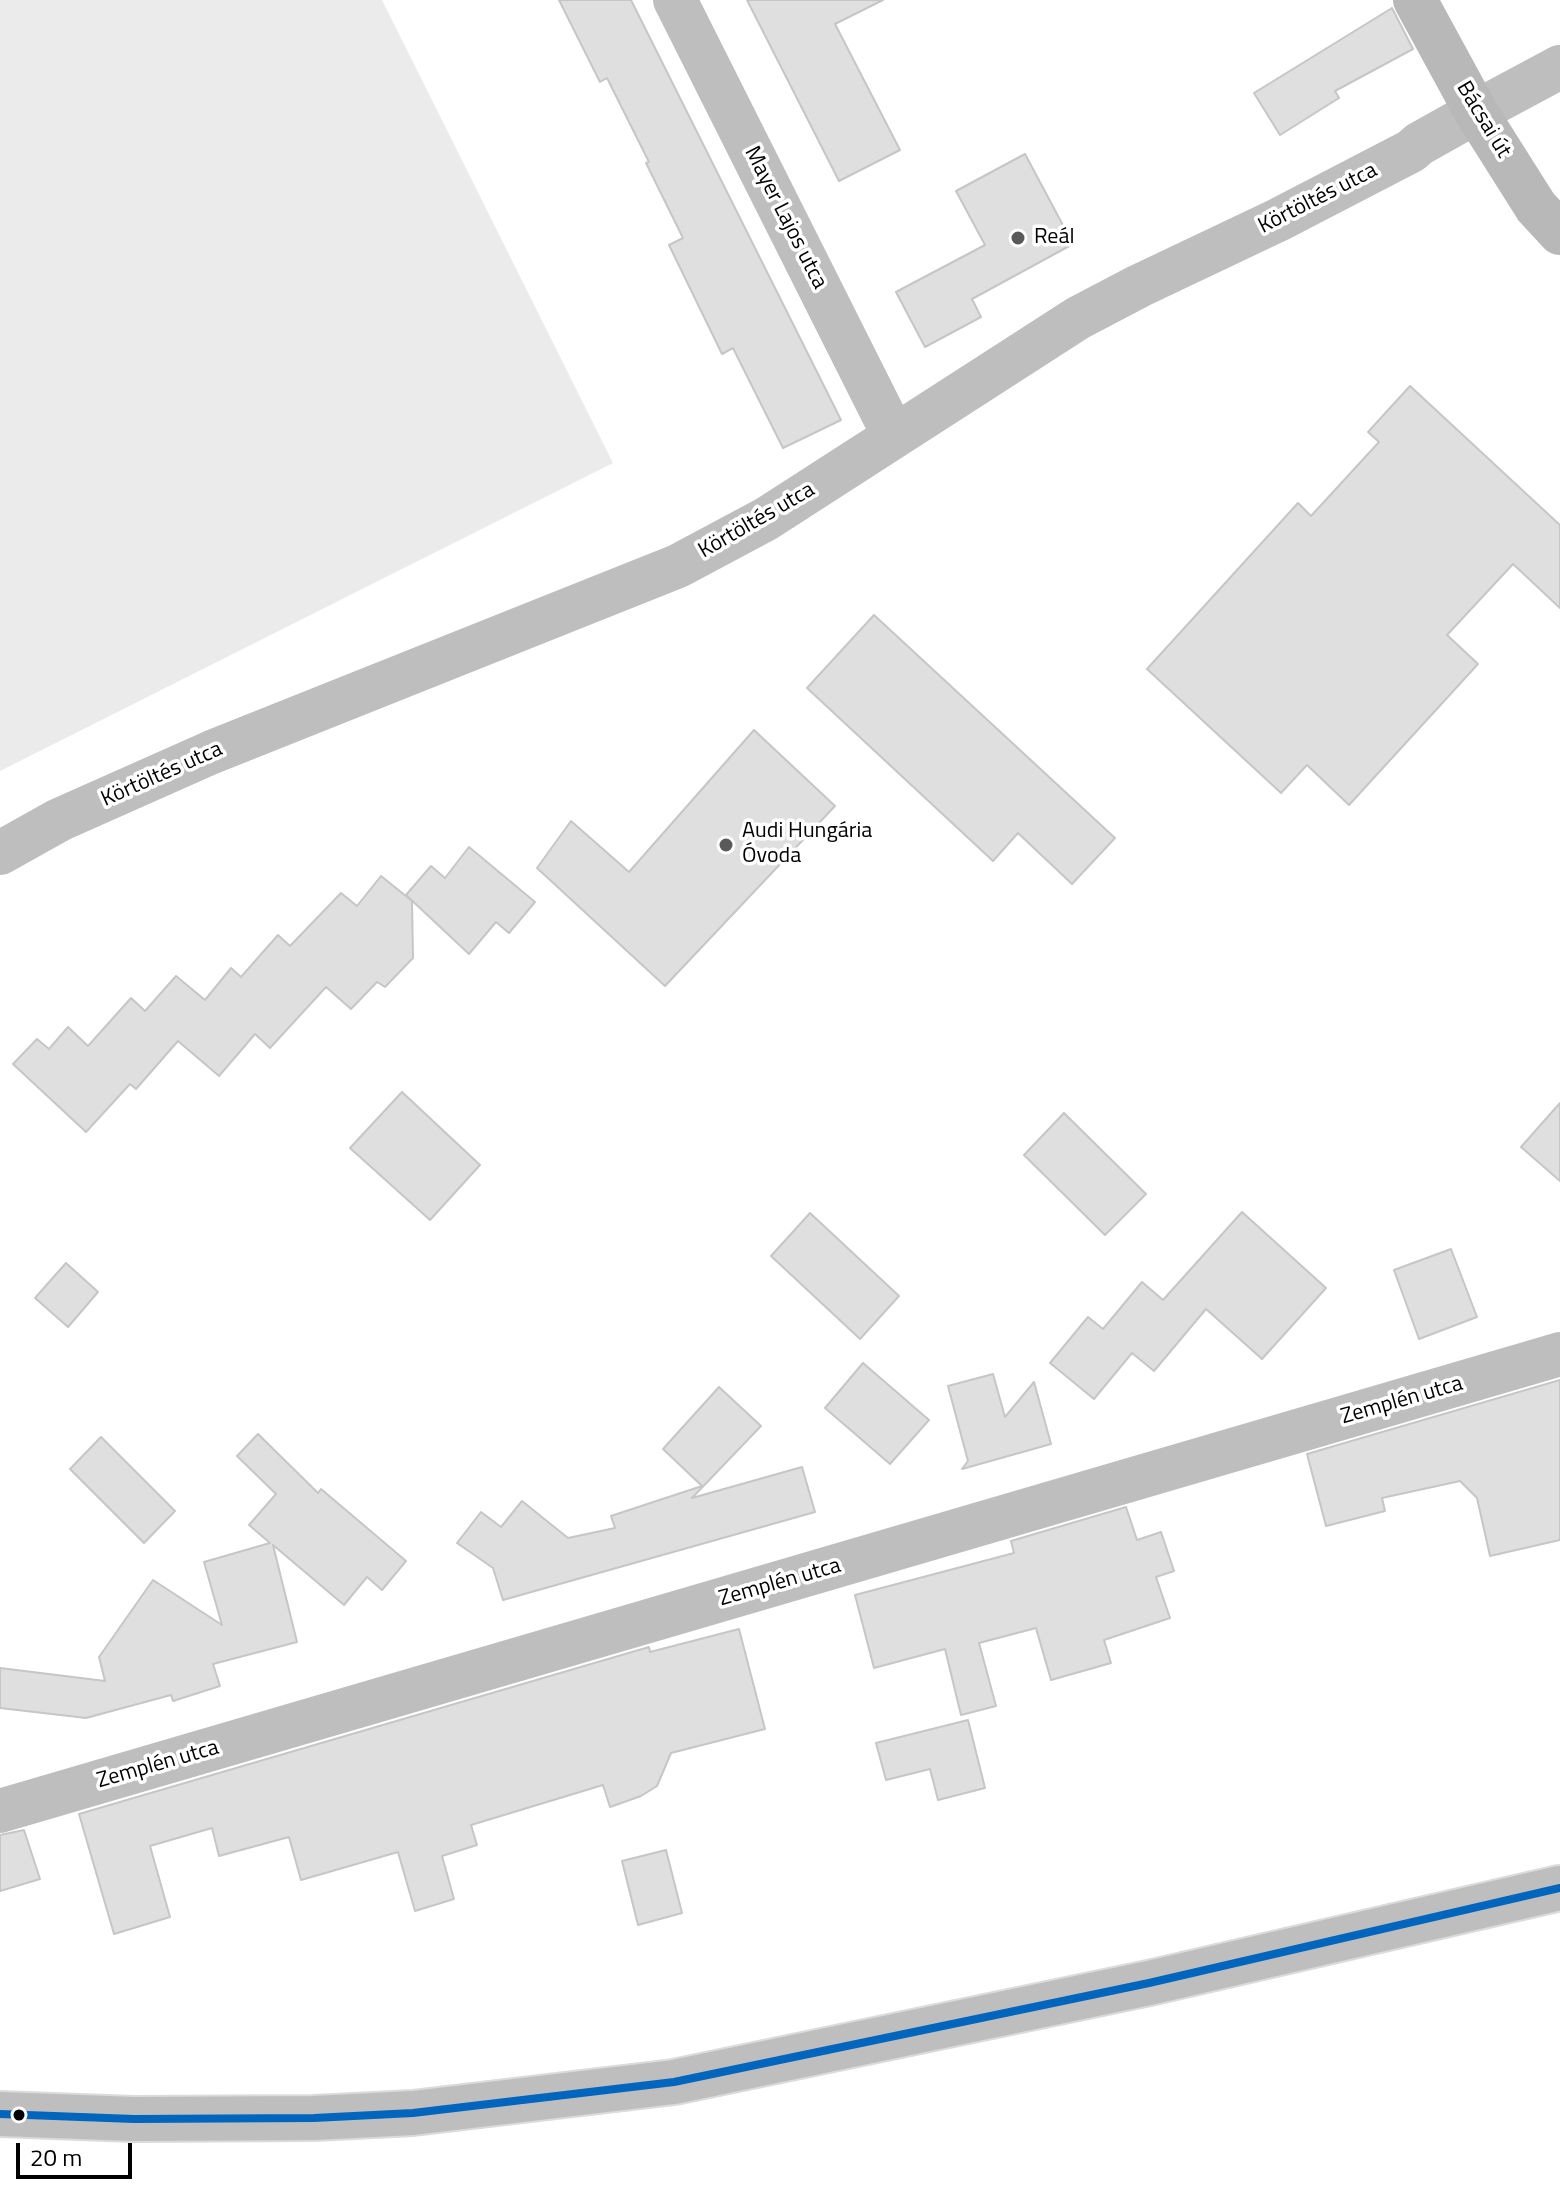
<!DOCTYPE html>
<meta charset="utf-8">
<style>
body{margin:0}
#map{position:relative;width:1560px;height:2195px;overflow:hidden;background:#fff;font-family:"Titillium Web",sans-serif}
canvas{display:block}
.scale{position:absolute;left:16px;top:2143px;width:116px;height:36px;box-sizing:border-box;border:4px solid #000;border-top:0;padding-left:10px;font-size:24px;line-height:28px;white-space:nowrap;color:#000;-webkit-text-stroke:6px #fff;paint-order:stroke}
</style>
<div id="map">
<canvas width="1560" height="2195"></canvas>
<div class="scale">20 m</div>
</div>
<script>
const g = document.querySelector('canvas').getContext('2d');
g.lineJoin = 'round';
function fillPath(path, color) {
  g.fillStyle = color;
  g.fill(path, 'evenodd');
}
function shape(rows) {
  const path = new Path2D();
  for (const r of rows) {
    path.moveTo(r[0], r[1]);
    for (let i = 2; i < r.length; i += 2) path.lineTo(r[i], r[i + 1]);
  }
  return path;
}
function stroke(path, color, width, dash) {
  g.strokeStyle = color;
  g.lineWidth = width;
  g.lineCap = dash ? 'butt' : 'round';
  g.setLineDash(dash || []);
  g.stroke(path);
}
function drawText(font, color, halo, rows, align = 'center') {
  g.font = font + ' "Titillium Web",sans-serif';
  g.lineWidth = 7;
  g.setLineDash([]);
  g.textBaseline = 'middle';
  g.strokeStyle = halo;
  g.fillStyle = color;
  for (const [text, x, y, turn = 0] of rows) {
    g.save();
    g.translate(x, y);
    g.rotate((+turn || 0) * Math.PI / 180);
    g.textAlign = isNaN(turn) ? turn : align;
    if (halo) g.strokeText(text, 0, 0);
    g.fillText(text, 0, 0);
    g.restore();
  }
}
fillPath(shape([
 [0,0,382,0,613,463,0,771]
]), '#ebebeb');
const building = shape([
 [559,0,631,0,841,420,783,448,733,348,722,354,669,245,683,238,646,163,649,162,607,78,600,82,559,0],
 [747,0,883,0,835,24,900,150,839,181,747,0],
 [1392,8,1413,49,1335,91,1339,98,1280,135,1254,93,1392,8],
 [1025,154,1073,244,972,299,981,317,925,347,896,292,985,245,956,191,1025,154],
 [1410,386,1560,525,1560,608,1513,564,1447,635,1478,664,1349,805,1307,765,1281,793,1147,669,1298,503,1311,516,1379,442,1368,432,1410,386],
 [874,615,1115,838,1072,884,1018,833,993,861,807,688,874,615],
 [754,730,835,806,665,986,537,868,571,821,629,872,754,730],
 [469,847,535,902,509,933,496,922,469,954,406,895,431,866,445,878,469,847],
 [381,876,412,901,413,958,385,987,377,982,351,1009,326,987,270,1048,255,1034,219,1076,178,1041,136,1089,130,1084,86,1132,13,1064,37,1039,49,1049,68,1027,88,1046,131,998,145,1011,176,976,205,1000,231,968,241,977,278,935,290,946,341,893,357,906,381,876],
 [402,1092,480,1165,430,1220,350,1148,402,1092],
 [1560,1103,1560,1181,1521,1147,1560,1103],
 [1064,1113,1146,1194,1105,1235,1024,1155,1064,1113],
 [1242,1212,1326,1288,1262,1359,1206,1309,1154,1371,1132,1353,1094,1399,1050,1363,1088,1317,1103,1329,1142,1282,1163,1300,1242,1212],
 [810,1213,899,1296,860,1339,771,1256,810,1213],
 [1451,1249,1477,1317,1419,1339,1394,1270,1451,1249],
 [66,1263,98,1292,68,1327,35,1298,66,1263],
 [863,1363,929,1420,890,1464,825,1408,863,1363],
 [993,1374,1005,1417,1034,1382,1051,1444,962,1469,968,1461,948,1386,993,1374],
 [1560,1380,1560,1540,1490,1556,1477,1498,1460,1481,1382,1498,1385,1511,1326,1526,1307,1454,1560,1380],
 [719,1387,761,1426,692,1498,802,1467,815,1512,503,1600,493,1568,457,1543,481,1512,501,1527,522,1501,568,1538,615,1528,611,1516,702,1486,663,1449,719,1387],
 [258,1434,318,1493,321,1489,406,1561,382,1590,367,1577,344,1605,273,1545,297,1642,213,1664,220,1686,173,1701,171,1695,86,1718,0,1708,0,1668,105,1681,99,1657,153,1580,222,1625,204,1562,270,1543,249,1525,276,1494,237,1456,258,1434],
 [101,1437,175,1511,144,1543,70,1469,101,1437],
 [1126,1507,1137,1540,1161,1532,1174,1571,1156,1577,1170,1618,1104,1640,1111,1663,1051,1680,1036,1628,979,1643,996,1706,961,1715,945,1649,874,1668,855,1595,1014,1553,1011,1541,1126,1507],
 [739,1629,765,1729,671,1753,657,1786,641,1796,610,1807,603,1785,471,1825,477,1845,442,1856,454,1899,415,1911,398,1852,301,1880,289,1837,219,1856,212,1828,150,1846,170,1917,114,1934,79,1814,649,1647,650,1652,739,1629],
 [968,1720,985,1788,938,1800,930,1769,886,1780,876,1743,968,1720],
 [24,1830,40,1879,0,1891,0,1835,24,1830],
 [666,1850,682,1913,638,1925,622,1861,666,1850]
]);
fillPath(building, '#dfdfdf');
stroke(building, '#c6c6c6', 2);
const primary = shape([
 [0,2114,134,2119,314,2118,413,2113,674,2082,1149,1983,1560,1888]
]);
stroke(primary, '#dbdbdb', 48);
stroke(shape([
 [675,0,894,436],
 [0,853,59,820,212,752,678,566,766,519,1078,318,1139,286,1278,220,1411,151,1419,144,1476,112,1560,67],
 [0,1811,1560,1354]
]), '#bebebe', 44);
stroke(shape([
 [1415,0,1476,112,1536,207,1560,233]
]), '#b8b8b8', 44);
stroke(primary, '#bebebe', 44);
stroke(shape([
 [0,2114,134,2119,314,2118,413,2113,674,2082,1149,1983,1560,1888]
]), '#0065bd', 8);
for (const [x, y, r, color] of [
 [1018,238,8,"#595959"],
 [726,845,8,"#595959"],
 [19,2115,7,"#000"]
]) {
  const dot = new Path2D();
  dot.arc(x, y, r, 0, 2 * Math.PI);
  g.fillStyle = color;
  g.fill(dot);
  stroke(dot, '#fff', 3);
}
drawText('22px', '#000', '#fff', [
 ["Bácsai út",1483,120,59],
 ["Körtöltés utca",1318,199,-27],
 ["Mayer Lajos utca",785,218,63],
 ["Körtöltés utca",757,521,-30],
 ["Körtöltés utca",162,775,-24],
 ["Zemplén utca",1402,1401,-16],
 ["Zemplén utca",780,1583,-16],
 ["Zemplén utca",158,1765,-16]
]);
drawText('22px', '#000', '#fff', [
 ["Reál",1034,238],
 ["Audi Hungária",742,832],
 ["Óvoda",742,857]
], 'left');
</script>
